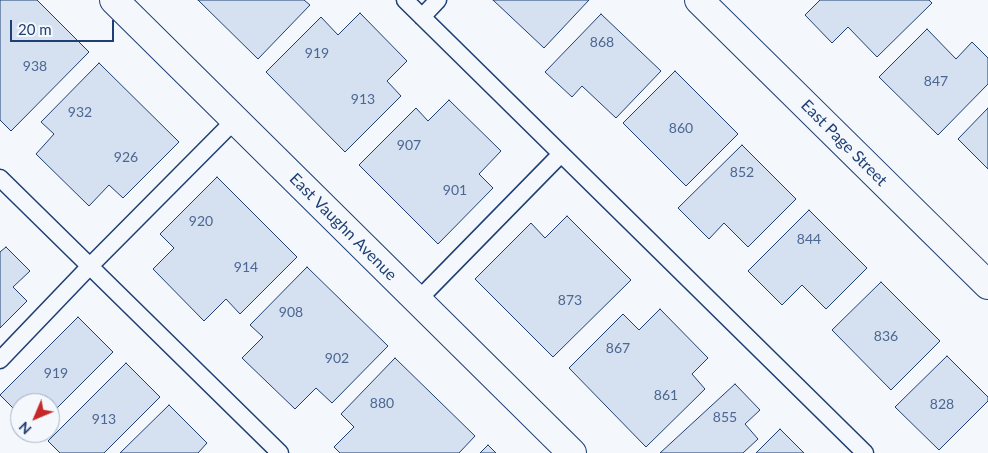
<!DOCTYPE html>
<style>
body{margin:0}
#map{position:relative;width:988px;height:453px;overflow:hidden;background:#f4f7fb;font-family:Lato,sans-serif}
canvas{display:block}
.north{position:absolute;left:10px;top:393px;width:50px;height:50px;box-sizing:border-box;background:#f4f7fb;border:1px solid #9eadc5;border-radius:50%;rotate:225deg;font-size:14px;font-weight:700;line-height:20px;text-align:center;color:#1d3f73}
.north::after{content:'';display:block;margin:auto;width:18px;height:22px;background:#c62828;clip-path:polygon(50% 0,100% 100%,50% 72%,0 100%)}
.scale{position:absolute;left:10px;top:20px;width:104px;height:22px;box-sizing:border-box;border:2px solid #1d3f73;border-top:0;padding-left:6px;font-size:15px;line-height:18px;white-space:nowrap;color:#1d3f73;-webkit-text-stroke:4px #f4f7fb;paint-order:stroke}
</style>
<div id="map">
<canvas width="988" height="453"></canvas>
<div class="north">N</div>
<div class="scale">20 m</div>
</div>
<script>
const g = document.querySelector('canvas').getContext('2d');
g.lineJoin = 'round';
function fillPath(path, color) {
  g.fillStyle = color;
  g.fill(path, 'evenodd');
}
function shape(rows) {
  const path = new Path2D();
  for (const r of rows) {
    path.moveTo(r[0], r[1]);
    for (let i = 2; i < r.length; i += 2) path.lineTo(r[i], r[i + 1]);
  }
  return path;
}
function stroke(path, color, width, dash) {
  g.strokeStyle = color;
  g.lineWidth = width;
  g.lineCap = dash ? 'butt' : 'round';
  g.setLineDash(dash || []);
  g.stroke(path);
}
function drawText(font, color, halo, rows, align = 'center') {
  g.font = font + ' Lato,sans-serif';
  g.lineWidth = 4;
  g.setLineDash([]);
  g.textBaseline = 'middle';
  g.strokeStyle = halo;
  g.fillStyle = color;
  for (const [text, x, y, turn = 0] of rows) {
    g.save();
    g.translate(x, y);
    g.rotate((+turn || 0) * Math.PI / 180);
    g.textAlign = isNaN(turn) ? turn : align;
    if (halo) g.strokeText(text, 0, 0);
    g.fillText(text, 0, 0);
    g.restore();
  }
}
const building = shape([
 [0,0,37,0,89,52,11,131,0,120,0,0],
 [198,0,304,0,310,5,258,59,198,0],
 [493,0,589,0,544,48,493,0],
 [820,0,929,0,932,3,877,57,848,27,832,43,805,15,820,0],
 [360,13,407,61,387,81,401,96,345,152,266,72,321,17,338,35,360,13],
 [601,14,661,71,616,118,582,86,572,97,545,72,601,14],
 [927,29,956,59,972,42,988,58,988,84,938,135,879,77,927,29],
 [99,63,179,142,123,198,109,185,89,206,36,154,54,134,41,122,99,63],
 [675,71,738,134,686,186,623,123,675,71],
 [449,100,501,151,479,174,493,188,438,244,359,165,416,108,428,121,449,100],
 [988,108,988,169,958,139,988,108],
 [742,145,796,199,748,247,724,223,709,239,678,208,742,145],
 [217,177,297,257,240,314,226,299,204,321,153,269,174,248,160,234,217,177],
 [809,210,867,268,826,309,802,285,782,305,748,271,809,210],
 [567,216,631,280,553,357,475,279,531,223,545,238,567,216],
 [6,247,30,271,13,287,27,301,0,328,0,252,6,247],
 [307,267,388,346,332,403,316,388,295,409,242,358,263,337,250,325,307,267],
 [881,282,940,341,891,390,832,330,881,282],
 [660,309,708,358,692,374,705,389,646,447,569,368,623,314,639,330,660,309],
 [78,317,113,352,50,415,50,403,20,403,20,415,0,395,78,317],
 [947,356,988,397,988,401,939,450,895,407,947,356],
 [395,358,475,436,459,453,340,453,334,447,354,427,341,414,395,358],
 [126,363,160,397,104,453,60,453,48,441,126,363],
 [735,384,760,410,745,424,758,439,743,453,660,453,735,384],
 [169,405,207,443,198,453,120,453,169,405],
 [780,429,804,453,756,453,780,429],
 [488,445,496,453,480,453,488,445]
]);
fillPath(building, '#d5e0f0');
stroke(building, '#1d3f73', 1);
const lane = shape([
 [405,0,865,453],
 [422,17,438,0],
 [0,178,280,453],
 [417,301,561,154],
 [0,360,90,266,235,120]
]);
const street = shape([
 [114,0,572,453],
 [699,0,988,285]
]);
stroke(lane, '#1d3f73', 19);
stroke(street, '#1d3f73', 30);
stroke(lane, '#f4f7fb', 16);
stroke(street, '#f4f7fb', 28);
drawText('14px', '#4b6792', null, [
 ["868",602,42],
 ["919",317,53],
 ["938",35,66],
 ["847",936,81],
 ["913",363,99],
 ["932",80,112],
 ["860",681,128],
 ["907",409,145],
 ["926",126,157],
 ["852",742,172],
 ["901",455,190],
 ["920",201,221],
 ["844",809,239],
 ["914",246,267],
 ["873",570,300],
 ["908",291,312],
 ["836",886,336],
 ["867",618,348],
 ["902",337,358],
 ["919",56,373],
 ["861",666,395],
 ["880",382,403],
 ["828",942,404],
 ["855",725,417],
 ["913",104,419]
]);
drawText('16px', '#1d3f73', '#f4f7fb', [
 ["East Page Street",844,143,45],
 ["East Vaughn Avenue",343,227,45]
]);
</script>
